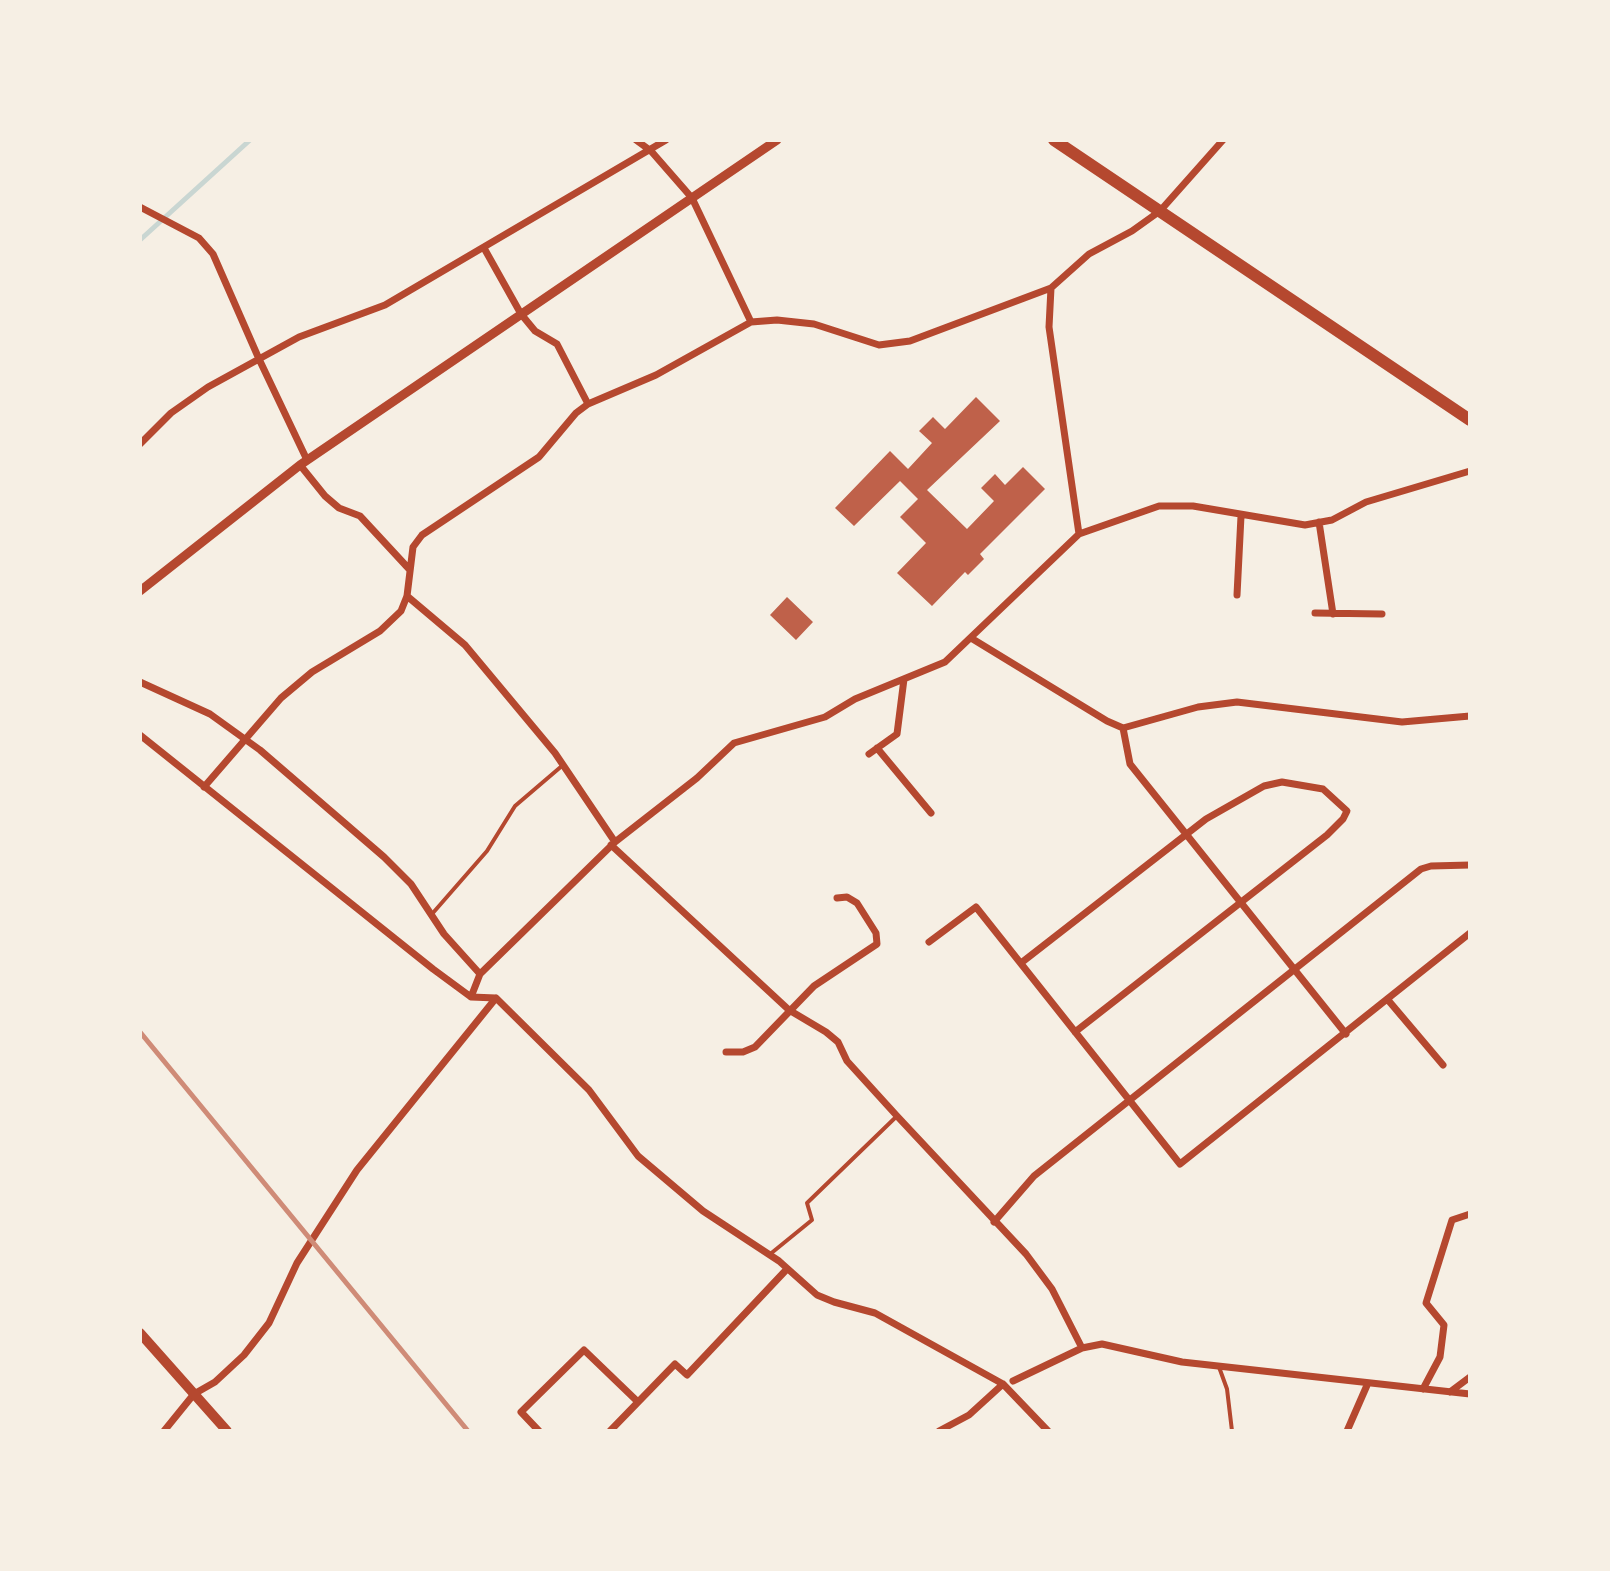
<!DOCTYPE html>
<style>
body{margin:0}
#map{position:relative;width:1610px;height:1571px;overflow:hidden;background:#f6efe4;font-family:Manrope,sans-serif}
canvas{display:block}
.frame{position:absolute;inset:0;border:142px solid #f6efe4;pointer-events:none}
</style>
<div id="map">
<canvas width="1610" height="1571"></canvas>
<div class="frame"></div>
</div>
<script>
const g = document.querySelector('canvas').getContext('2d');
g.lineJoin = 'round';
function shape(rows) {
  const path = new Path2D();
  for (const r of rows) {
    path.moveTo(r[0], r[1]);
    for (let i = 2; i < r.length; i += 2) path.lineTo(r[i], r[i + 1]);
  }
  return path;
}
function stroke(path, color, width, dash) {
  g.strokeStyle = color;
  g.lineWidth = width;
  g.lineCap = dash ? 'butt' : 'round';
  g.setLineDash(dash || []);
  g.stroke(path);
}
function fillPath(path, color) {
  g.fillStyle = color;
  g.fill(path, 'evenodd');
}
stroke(shape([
 [140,240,250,140]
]), '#c9d6d2', 5);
fillPath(shape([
 [976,397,1000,421,927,490,967,529,994,501,981,488,995,474,1005,485,1023,467,1045,489,980,554,984,559,968,575,965,572,932,606,897,573,926,543,900,517,918,499,900,481,854,526,835,508,890,451,908,469,932,443,919,431,933,417,945,429],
 [787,597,813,622,796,640,770,615]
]), '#bf614a');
stroke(shape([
 [432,914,487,851,515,806,563,765],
 [769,1255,812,1220,807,1203,897,1116],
 [1219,1367,1227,1389,1232,1431]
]), '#b5482f', 4);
stroke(shape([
 [636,140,651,151,692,198,751,322],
 [140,207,199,238,213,254,259,359,307,460],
 [484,248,521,314,535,331,557,344,588,404],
 [140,444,171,413,208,387,299,337,385,305,666,140],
 [300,465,325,496,339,508,360,516,410,570],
 [1319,522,1333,614],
 [1079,534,1049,327,1051,288,1089,254,1132,231,1160,211,1223,140],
 [1237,595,1241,516],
 [407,596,465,645,555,753,615,842],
 [1315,613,1382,614],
 [971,638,1107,721,1123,728,1198,707,1237,702,1402,722,1470,716],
 [140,682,210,714,260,750,384,857,411,884,444,934,480,974],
 [1123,728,1130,764,1346,1034],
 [140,735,433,969,471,997,496,998,589,1090,638,1156,703,1211,779,1261,817,1295,834,1302,875,1313,1003,1384,1048,1431],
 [877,748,931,813],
 [869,754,897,734,904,679],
 [204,787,281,698,312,672,380,631,401,611,407,596,413,547,422,535,539,457,576,413,588,404,656,375,751,322,777,320,814,324,879,345,910,341,1051,288],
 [611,845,789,1010,826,1032,838,1042,847,1061,897,1116,1026,1254,1052,1289,1082,1348],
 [929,942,976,907,1180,1164,1470,933],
 [1021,963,1206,819,1264,786,1282,782,1323,789,1347,811,1343,819,1327,835,1075,1032],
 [471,997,480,974,615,842,697,778,734,743,825,717,855,699,945,662,1079,534,1159,506,1193,506,1305,525,1332,520,1366,502,1470,471],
 [1388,1000,1443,1065],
 [726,1052,743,1052,755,1047,814,986,877,944,876,933,857,903,847,897,837,898],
 [994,1222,1034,1176,1421,869,1431,866,1470,865],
 [1013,1381,1082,1348,1102,1344,1182,1362,1470,1394],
 [1423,1389,1440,1357,1444,1325,1426,1303,1452,1220,1470,1214],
 [1450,1392,1470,1377],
 [164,1431,194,1394,215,1382,244,1355,269,1323,297,1263,357,1170,496,998],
 [539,1431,521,1412,584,1350,638,1402],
 [610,1431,675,1364,687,1375,787,1269],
 [939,1431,969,1415,1003,1384],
 [1347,1431,1368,1383]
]), '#b5482f', 7);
stroke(shape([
 [140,591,300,465,777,140]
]), '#b5482f', 9);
stroke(shape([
 [140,1333,227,1431]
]), '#b5482f', 10);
stroke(shape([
 [1054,140,1470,420]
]), '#b5482f', 12);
stroke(shape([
 [140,1032,468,1431]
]), '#cf8b77', 5);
</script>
